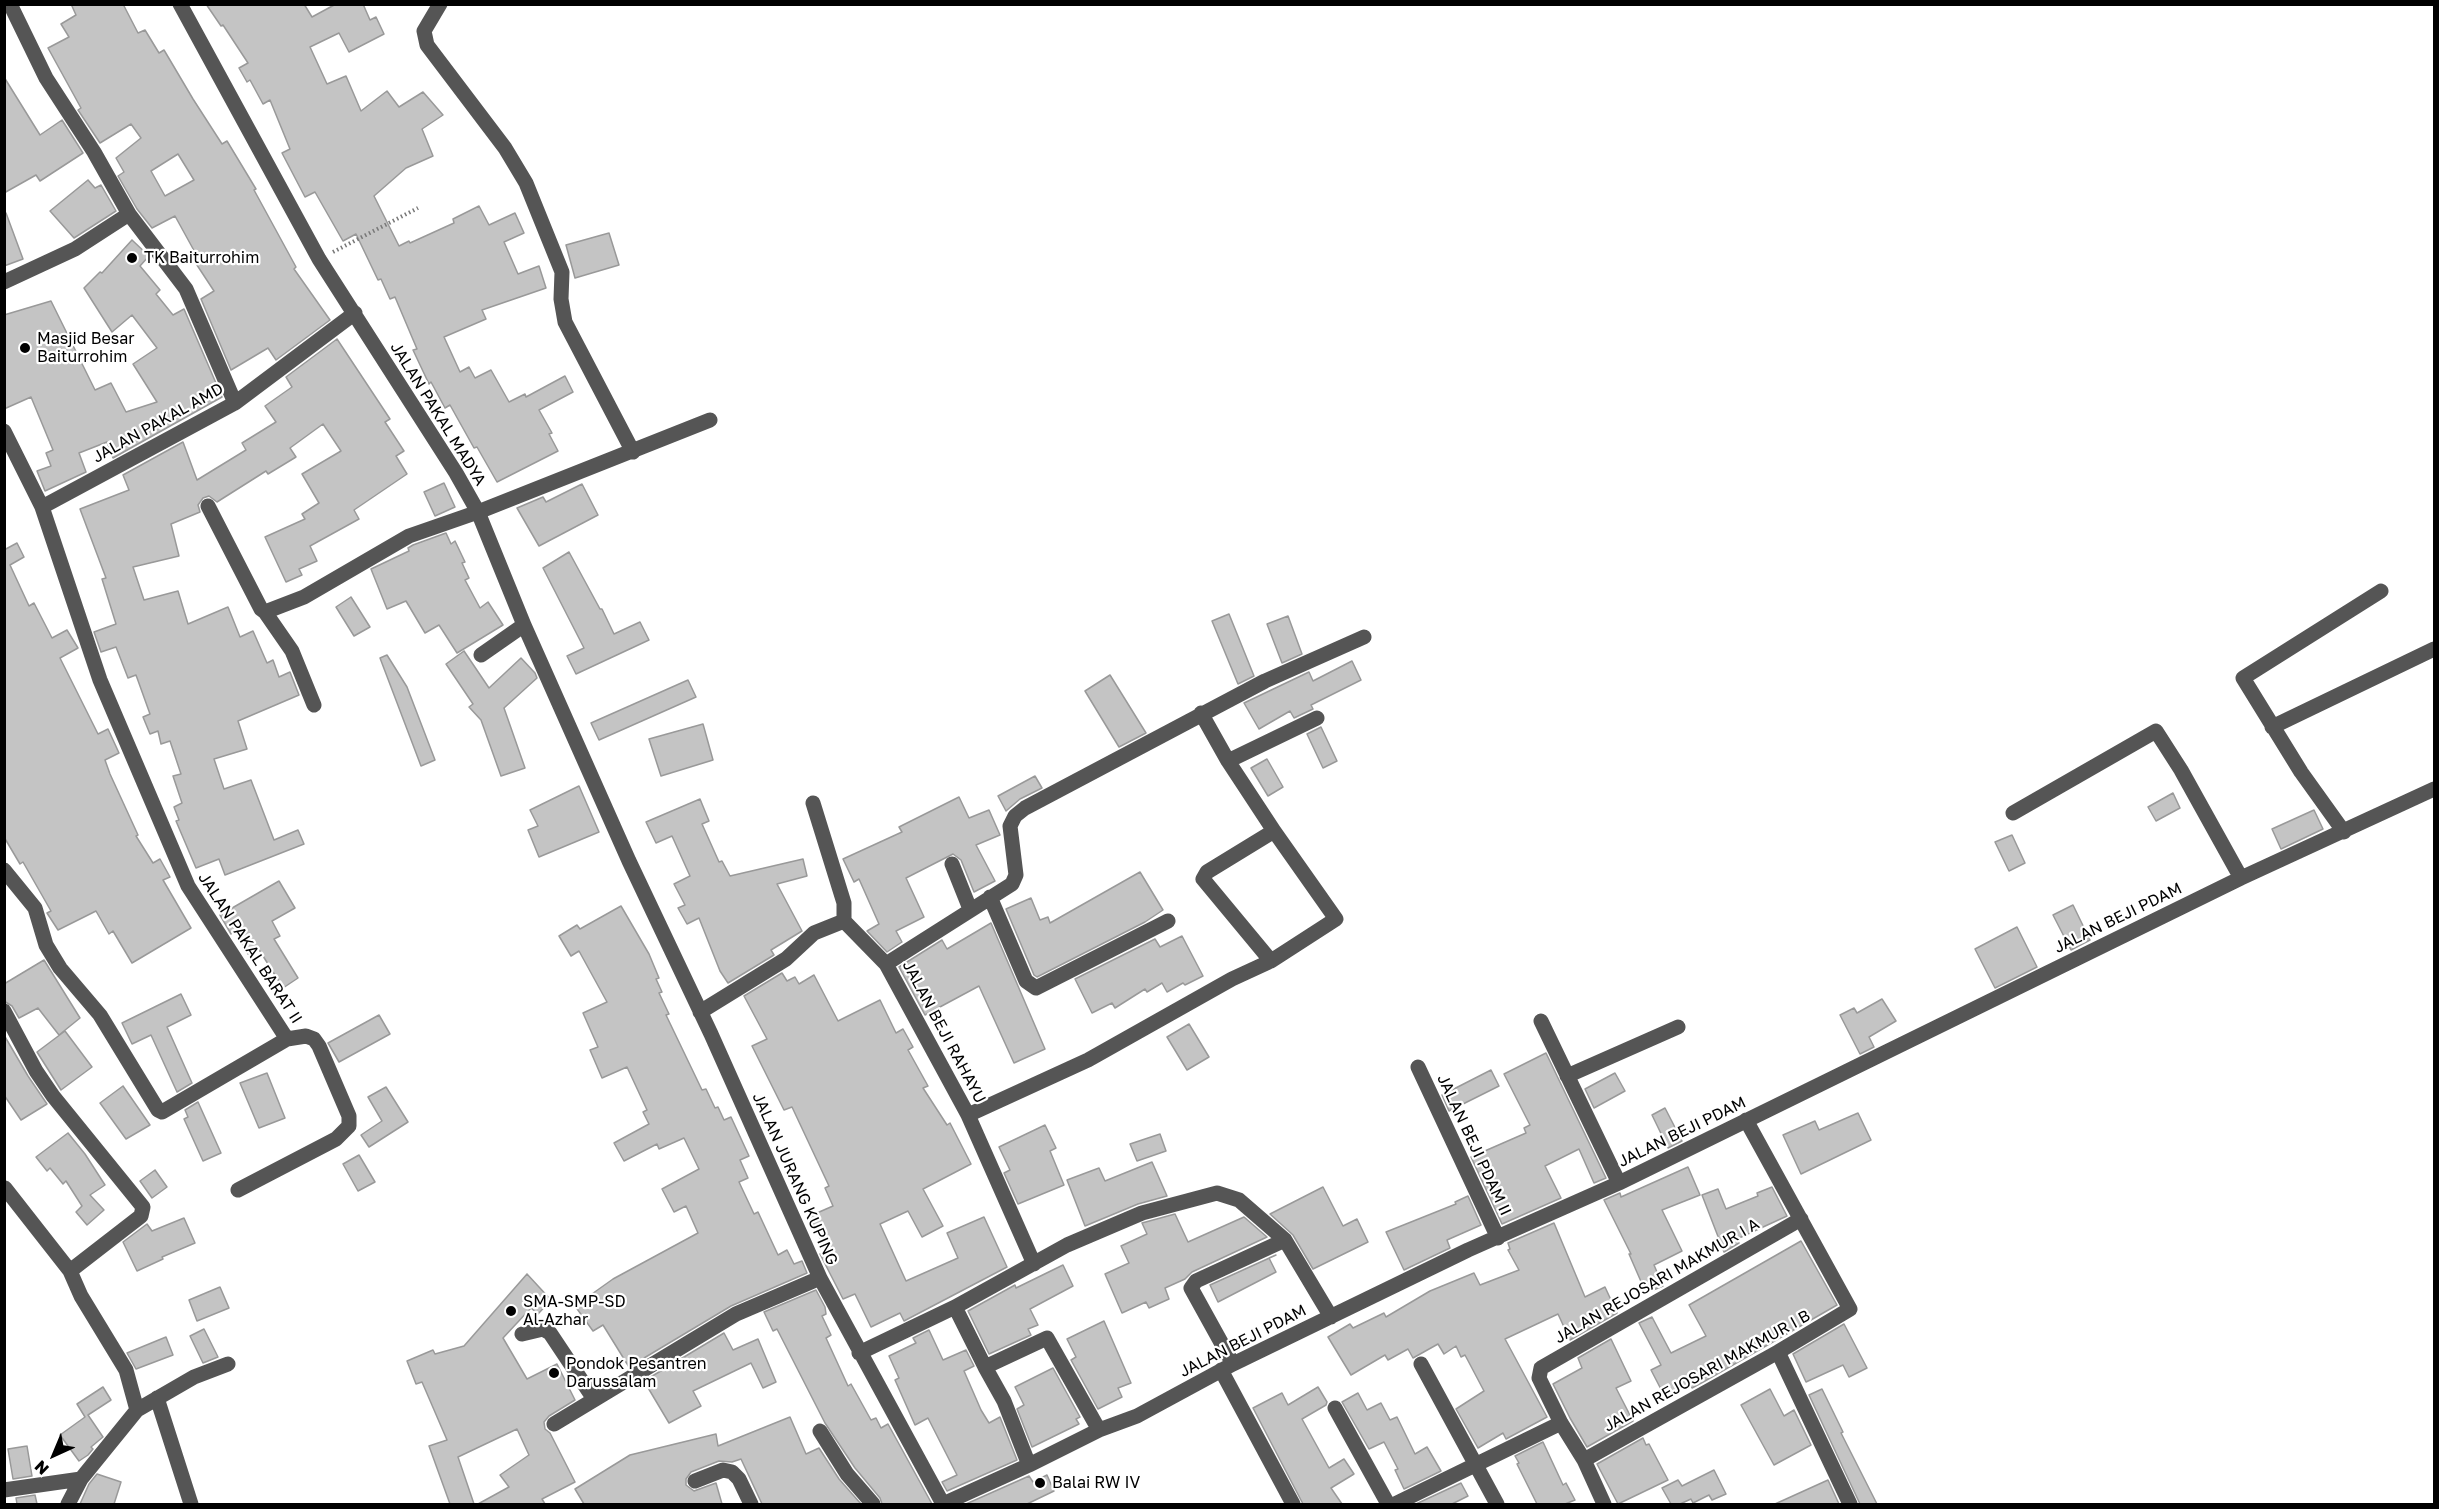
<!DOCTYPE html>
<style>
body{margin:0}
#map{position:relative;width:2439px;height:1509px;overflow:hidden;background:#fff;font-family:"Golos Text",sans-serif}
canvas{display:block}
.frame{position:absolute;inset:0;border:6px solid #000;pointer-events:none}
.north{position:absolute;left:24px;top:1425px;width:60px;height:60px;-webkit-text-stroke:4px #fff;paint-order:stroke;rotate:224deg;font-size:16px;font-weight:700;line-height:24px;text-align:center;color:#000}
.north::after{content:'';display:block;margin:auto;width:21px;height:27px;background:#000;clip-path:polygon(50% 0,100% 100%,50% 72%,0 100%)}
</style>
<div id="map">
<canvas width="2439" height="1509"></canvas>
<div class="frame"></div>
<div class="north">N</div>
</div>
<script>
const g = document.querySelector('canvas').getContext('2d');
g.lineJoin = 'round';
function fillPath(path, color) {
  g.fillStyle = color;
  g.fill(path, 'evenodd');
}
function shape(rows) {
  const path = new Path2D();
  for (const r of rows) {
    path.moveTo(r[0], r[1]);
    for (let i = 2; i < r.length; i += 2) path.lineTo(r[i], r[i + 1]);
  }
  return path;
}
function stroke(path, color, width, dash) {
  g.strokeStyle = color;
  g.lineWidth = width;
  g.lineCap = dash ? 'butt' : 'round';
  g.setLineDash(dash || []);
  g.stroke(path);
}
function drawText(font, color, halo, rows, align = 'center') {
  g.font = font + ' "Golos Text",sans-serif';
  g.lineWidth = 4.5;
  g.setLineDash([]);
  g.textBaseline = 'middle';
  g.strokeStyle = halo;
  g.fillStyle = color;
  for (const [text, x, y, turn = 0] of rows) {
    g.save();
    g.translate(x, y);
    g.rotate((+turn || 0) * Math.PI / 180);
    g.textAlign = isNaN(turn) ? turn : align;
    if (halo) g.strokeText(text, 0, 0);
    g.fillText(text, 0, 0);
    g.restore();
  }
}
const building = shape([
 [71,4,123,4,138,33,145,30,159,53,164,50,193,99,222,144,227,141,256,189,254,190,296,267,294,269,330,320,276,360,268,348,231,370,201,299,214,291,193,259,197,256,175,216,152,228,137,209,118,176,124,172,116,158,141,138,131,124,100,143,78,110,81,108,48,48,69,37,61,24,76,15,71,4],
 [178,154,194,180,165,196,151,171,178,154],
 [206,4,304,4,312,17,336,4,363,4,370,20,376,17,384,34,349,52,339,33,310,47,327,84,346,76,361,111,387,91,399,107,423,92,443,115,422,129,433,156,406,168,374,196,399,246,409,241,410,243,454,223,453,219,479,206,489,225,515,213,524,233,504,242,518,274,539,266,546,288,482,310,486,319,444,337,460,372,469,367,475,378,491,370,509,402,525,394,526,397,565,376,573,392,539,410,552,433,549,434,558,451,497,482,477,447,474,448,450,405,445,408,431,382,429,384,413,350,417,349,395,297,390,299,381,279,378,280,356,234,343,241,315,192,305,197,282,153,290,149,270,100,263,104,250,80,247,82,239,68,248,63,223,25,221,26,206,4],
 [4,77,40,135,62,120,83,153,40,181,36,175,4,193,4,77],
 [88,180,95,188,101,185,116,211,74,238,50,211,88,180],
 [6,213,23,259,4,266,4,214,6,213],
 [609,233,619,265,575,278,566,245,609,233],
 [132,240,149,256,140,266,160,290,156,294,173,315,184,309,222,397,113,458,107,442,79,453,86,472,45,491,37,471,51,466,46,453,53,450,31,397,4,409,4,315,51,301,95,390,111,383,126,412,157,402,133,364,157,348,132,315,112,332,84,288,100,272,102,273,132,240],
 [337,339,390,419,385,422,404,451,396,456,407,474,354,510,359,519,310,546,317,561,299,569,302,575,286,582,265,537,305,519,302,514,319,503,302,474,341,451,323,424,290,448,296,457,268,474,266,471,217,502,209,496,203,498,198,505,200,512,171,524,179,556,133,567,144,600,178,591,188,624,228,607,240,637,253,631,267,663,273,660,279,677,290,672,299,695,238,721,247,749,214,759,224,789,251,780,274,840,298,830,304,844,225,875,219,859,196,868,176,821,179,820,174,807,182,803,173,776,181,774,170,741,161,744,158,731,150,734,143,717,150,714,136,675,128,678,116,647,101,652,94,632,116,624,102,579,106,578,80,509,129,490,123,475,183,442,197,480,246,450,242,443,276,422,265,406,292,387,286,377,337,339],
 [444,483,455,507,435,516,424,492,444,483],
 [582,484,598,515,539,546,517,508,543,497,546,502,582,484],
 [446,533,451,544,455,541,465,562,462,563,469,578,465,580,480,608,488,602,503,625,457,653,439,625,425,633,406,601,387,609,371,569,409,551,408,548,413,545,446,533],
 [17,543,24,557,10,565,29,606,34,603,52,638,67,630,78,648,60,658,98,734,108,729,119,753,105,760,110,774,138,835,136,836,153,863,160,859,170,877,163,880,191,928,132,963,113,931,109,934,96,911,58,930,47,913,51,911,23,862,20,864,4,837,4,550,17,543],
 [569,552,600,609,602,609,614,634,640,622,649,640,576,674,567,656,584,648,543,568,569,552],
 [351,597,370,627,354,636,336,607,351,597],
 [1229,614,1254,676,1238,684,1212,621,1229,614],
 [1288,616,1302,654,1282,663,1267,624,1288,616],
 [464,651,489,688,521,658,535,673,537,678,504,708,525,768,501,776,481,720,469,707,473,704,446,664,464,651],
 [387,655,407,687,435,760,421,766,380,658,387,655],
 [1352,661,1361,680,1311,705,1313,709,1294,718,1290,711,1259,729,1244,703,1309,672,1313,681,1352,661],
 [1110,675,1146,733,1119,747,1085,691,1110,675],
 [688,680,696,697,599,740,591,723,688,680],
 [703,724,713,760,661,776,649,739,703,724],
 [1321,727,1337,761,1323,768,1307,734,1321,727],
 [1267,759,1283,787,1268,796,1251,768,1267,759],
 [1035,776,1042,788,1020,799,1006,811,998,796,1035,776],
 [579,786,599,832,539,857,528,830,538,826,530,810,579,786],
 [2173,793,2180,808,2156,821,2148,807,2173,793],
 [959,797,969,818,989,810,1000,835,976,845,995,881,974,892,961,860,953,854,906,878,924,917,896,931,902,942,887,952,867,931,879,924,859,879,854,882,843,859,902,832,899,827,959,797],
 [700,799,709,821,702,824,719,862,722,861,730,876,803,859,807,876,777,884,802,931,771,950,774,955,728,983,720,971,699,918,687,924,678,908,685,905,674,884,690,876,672,836,656,843,646,822,700,799],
 [2314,810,2323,829,2281,849,2272,829,2314,810],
 [2012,835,2025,863,2009,871,1995,842,2012,835],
 [1140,872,1163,910,1145,922,1037,977,1034,975,1006,909,1031,898,1040,920,1048,917,1050,923,1140,872],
 [279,881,295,908,272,921,280,936,274,939,298,978,283,988,258,948,248,954,235,931,231,934,220,915,279,881],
 [2073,905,2090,940,2071,950,2053,915,2073,905],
 [621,906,649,954,659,978,656,979,662,992,659,993,669,1014,666,1015,702,1090,706,1089,715,1108,718,1107,724,1120,731,1117,749,1156,740,1160,748,1178,739,1182,754,1214,758,1212,778,1255,787,1250,794,1264,802,1261,807,1273,731,1306,629,1367,603,1325,593,1331,575,1306,613,1279,698,1233,686,1206,674,1212,662,1189,699,1169,684,1138,659,1149,657,1144,624,1161,614,1143,649,1124,643,1112,647,1110,627,1067,602,1078,590,1050,598,1047,583,1013,607,1002,579,951,571,956,559,936,577,925,580,929,621,906],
 [991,923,1045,1049,1014,1063,979,986,925,1015,899,967,942,940,947,949,991,923],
 [2017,927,2037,967,1995,988,1975,949,2017,927],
 [1182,936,1203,976,1185,985,1183,983,1167,992,1162,983,1147,992,1145,989,1115,1008,1112,1003,1092,1013,1075,979,1155,939,1160,947,1182,936],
 [44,960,80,1018,59,1035,38,1008,19,1018,12,1006,4,1001,4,984,44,960],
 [782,973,787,981,795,977,799,984,814,975,838,1021,880,1000,896,1033,903,1029,913,1047,908,1050,928,1086,923,1088,947,1125,950,1123,971,1164,923,1189,943,1226,922,1237,908,1211,880,1224,906,1281,958,1258,947,1233,984,1217,1007,1267,904,1321,900,1313,871,1327,855,1294,843,1299,820,1254,826,1252,810,1216,833,1206,825,1188,829,1186,792,1107,784,1110,752,1046,767,1039,744,996,782,973],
 [181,994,191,1015,167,1027,192,1083,177,1092,151,1035,132,1044,122,1023,181,994],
 [1882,999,1896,1021,1869,1037,1874,1047,1860,1054,1840,1015,1854,1008,1857,1013,1882,999],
 [379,1015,390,1034,339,1062,328,1043,379,1015],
 [1189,1024,1209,1057,1187,1070,1167,1037,1189,1024],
 [65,1031,92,1067,61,1090,37,1052,65,1031],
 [4,1035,28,1076,47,1104,21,1120,4,1095,4,1035],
 [1546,1053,1606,1178,1594,1183,1579,1149,1545,1166,1561,1198,1502,1224,1471,1157,1526,1133,1524,1128,1530,1125,1504,1074,1546,1053],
 [1491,1070,1499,1086,1449,1111,1442,1095,1491,1070],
 [267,1073,285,1118,259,1128,240,1083,267,1073],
 [1615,1073,1625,1091,1594,1108,1585,1089,1615,1073],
 [123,1086,150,1125,126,1139,100,1103,123,1086],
 [386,1087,408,1122,369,1147,361,1135,382,1121,368,1097,386,1087],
 [198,1102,221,1153,203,1161,184,1119,188,1117,185,1110,198,1102],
 [1665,1108,1682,1141,1668,1148,1652,1115,1665,1108],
 [1858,1113,1871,1140,1801,1174,1783,1135,1815,1121,1819,1130,1858,1113],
 [1045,1125,1056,1148,1050,1151,1064,1185,1018,1204,1004,1173,1010,1170,999,1147,1045,1125],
 [68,1133,85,1154,105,1185,90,1195,104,1210,87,1225,76,1212,82,1206,66,1181,63,1184,50,1168,47,1171,36,1157,68,1133],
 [1160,1134,1166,1151,1137,1161,1130,1144,1160,1134],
 [359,1155,375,1182,358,1191,343,1164,359,1155],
 [1152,1162,1167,1196,1138,1204,1085,1226,1067,1180,1099,1168,1105,1181,1152,1162],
 [1688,1167,1700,1195,1662,1210,1682,1251,1654,1265,1663,1286,1646,1293,1629,1254,1631,1254,1604,1200,1620,1193,1621,1197,1688,1167],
 [155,1170,167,1187,152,1198,140,1181,155,1170],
 [1323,1187,1343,1226,1357,1219,1368,1242,1313,1269,1293,1235,1270,1214,1323,1187],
 [1772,1187,1787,1216,1737,1239,1739,1243,1724,1252,1702,1195,1718,1189,1726,1209,1758,1196,1757,1193,1772,1187],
 [1468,1196,1481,1225,1447,1240,1450,1248,1404,1270,1386,1232,1456,1204,1455,1202,1468,1196],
 [1175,1214,1188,1242,1244,1217,1267,1237,1192,1272,1185,1279,1165,1288,1169,1299,1149,1308,1146,1302,1122,1313,1105,1274,1129,1263,1121,1246,1147,1234,1142,1223,1175,1214],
 [184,1218,195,1243,162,1257,163,1259,137,1271,123,1242,147,1224,152,1231,184,1218],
 [1554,1223,1585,1297,1605,1287,1617,1313,1570,1340,1558,1314,1505,1339,1547,1417,1506,1439,1503,1433,1478,1448,1456,1409,1484,1391,1465,1355,1461,1357,1456,1346,1444,1354,1438,1344,1413,1358,1408,1349,1388,1360,1385,1355,1351,1375,1328,1337,1350,1324,1353,1328,1384,1313,1386,1317,1430,1291,1474,1273,1480,1285,1519,1270,1508,1250,1510,1249,1508,1243,1554,1223],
 [1801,1241,1837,1305,1705,1381,1692,1388,1690,1384,1665,1397,1651,1370,1661,1365,1639,1323,1652,1317,1671,1353,1706,1336,1689,1305,1801,1241],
 [1276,1255,1269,1258,1276,1272,1218,1302,1210,1285,1276,1255],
 [1063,1265,1073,1286,1030,1309,1038,1325,1028,1329,1031,1335,989,1354,968,1311,1015,1285,1016,1288,1063,1265],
 [527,1274,551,1300,538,1314,531,1308,503,1338,527,1379,557,1364,575,1400,549,1416,544,1422,545,1429,550,1433,575,1482,542,1499,545,1504,478,1504,509,1487,500,1475,529,1455,517,1429,458,1457,474,1504,450,1504,429,1446,447,1440,422,1382,416,1384,407,1361,433,1350,435,1354,464,1346,527,1274],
 [220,1287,229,1308,197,1321,189,1300,220,1287],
 [816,1290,825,1307,826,1314,822,1316,831,1335,826,1338,848,1386,851,1384,871,1420,876,1418,881,1428,888,1424,932,1504,882,1504,880,1498,855,1468,825,1423,777,1329,773,1331,764,1312,816,1290],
 [1104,1321,1131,1383,1118,1388,1122,1397,1098,1409,1071,1360,1076,1357,1067,1339,1104,1321],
 [1844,1324,1867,1368,1849,1377,1843,1365,1806,1382,1793,1354,1844,1324],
 [204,1329,218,1357,203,1363,190,1336,204,1329],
 [929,1330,943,1360,966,1350,974,1366,964,1371,981,1410,989,1423,1000,1417,1017,1460,947,1491,942,1482,957,1475,928,1418,915,1425,895,1380,899,1378,889,1356,916,1343,913,1338,929,1330],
 [724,1333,733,1350,758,1339,776,1382,763,1388,751,1363,693,1391,701,1406,669,1423,644,1381,724,1333],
 [166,1337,173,1355,136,1369,127,1353,166,1337],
 [1611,1339,1631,1381,1616,1388,1633,1421,1587,1447,1570,1418,1553,1384,1582,1368,1578,1358,1611,1339],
 [1053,1368,1080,1417,1076,1419,1079,1424,1032,1447,1017,1409,1024,1405,1015,1387,1053,1368],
 [103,1387,111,1400,88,1415,103,1437,91,1447,93,1449,88,1455,79,1461,60,1435,85,1417,77,1404,103,1387],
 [1318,1387,1327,1402,1326,1405,1302,1419,1329,1468,1344,1459,1354,1474,1331,1488,1342,1504,1303,1504,1253,1408,1282,1393,1288,1405,1318,1387],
 [1770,1389,1784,1416,1794,1410,1811,1445,1774,1465,1741,1405,1770,1389],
 [1822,1389,1843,1432,1841,1433,1877,1504,1860,1504,1809,1395,1822,1389],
 [1358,1393,1367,1410,1381,1403,1390,1420,1397,1417,1415,1454,1427,1447,1441,1471,1404,1489,1395,1470,1398,1469,1384,1442,1369,1449,1342,1402,1358,1393],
 [790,1417,806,1454,819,1448,839,1479,861,1504,762,1504,741,1459,732,1462,719,1461,691,1472,686,1479,686,1485,694,1491,716,1483,722,1504,584,1504,575,1489,630,1455,716,1434,718,1446,790,1417],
 [1643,1438,1646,1445,1649,1444,1668,1480,1618,1504,1597,1464,1643,1438],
 [1543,1442,1563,1485,1566,1483,1575,1500,1565,1504,1537,1504,1517,1464,1519,1463,1515,1456,1543,1442],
 [27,1446,32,1476,13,1479,8,1449,27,1446],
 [1714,1470,1726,1494,1712,1500,1709,1495,1693,1503,1691,1499,1680,1504,1671,1504,1662,1488,1678,1480,1682,1486,1714,1470],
 [97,1474,121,1482,114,1504,80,1504,89,1484,97,1474],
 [1047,1475,1054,1491,1027,1504,966,1504,1029,1476,1033,1482,1047,1475],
 [1828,1480,1839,1504,1775,1504,1828,1480],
 [1461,1483,1468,1496,1452,1504,1416,1504,1461,1483],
 [35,1495,37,1504,17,1504,16,1498,35,1495]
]);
fillPath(building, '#c4c4c4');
stroke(building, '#999', 1.5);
stroke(shape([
 [333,252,418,208]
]), '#777', 4, [1.5, 3]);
stroke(shape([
 [10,4,46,78,94,152,129,214,186,289,235,403],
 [180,4,319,259,456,473,478,512,524,625,629,861,711,1034,820,1278,943,1504],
 [440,4,424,31,427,45,505,148,526,183,562,272,561,299,565,322,633,452],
 [4,282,75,249,129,214],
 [4,431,42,507,100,680,188,886,287,1039,306,1036,314,1039,319,1046,349,1116,349,1126,336,1139,238,1190],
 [208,506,261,609,265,612,304,597,409,536,478,512,710,420],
 [42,507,235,403,355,313],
 [265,612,292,651,314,705],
 [481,655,524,625],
 [1201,713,1228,761,1317,718],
 [2272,727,2434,649],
 [813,803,844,903,844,921],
 [2013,813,2156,731,2181,770,2241,878],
 [2344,832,2301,772,2243,678,2381,591],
 [952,864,970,909],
 [4,870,35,908,46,945,60,968,100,1015,158,1110,162,1112,287,1039],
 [990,897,1026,981,1036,988,1168,921],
 [1271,961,1336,919,1274,831],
 [886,964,1012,884,1016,875,1010,826,1015,816,1025,808,1265,681,1364,637],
 [4,1011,36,1071,53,1096,143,1207,141,1216,70,1271,81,1296,126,1370,137,1410,81,1479,68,1504],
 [700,1012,786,959,814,933,844,921,886,964,968,1115,1034,1264],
 [1541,1021,1619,1183],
 [1418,1067,1498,1238],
 [1567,1076,1678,1027],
 [968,1115,1088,1060,1232,979,1271,961,1203,879,1207,872,1274,831,1228,761],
 [5,1188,70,1271],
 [955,1307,985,1367],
 [522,1334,543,1329,550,1333,594,1399],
 [1778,1352,1850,1504],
 [859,1353,955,1307,1067,1245,1142,1213,1217,1193,1239,1200,1285,1240,1331,1317],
 [1233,1364,1191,1288,1196,1281,1285,1240],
 [1421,1364,1497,1504],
 [1221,1370,1293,1504],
 [157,1398,191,1504],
 [1335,1408,1388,1504],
 [137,1410,194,1377,228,1364],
 [554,1424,736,1314,820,1278],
 [820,1431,847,1474,873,1504],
 [1584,1460,1778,1352,1850,1309,1746,1120],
 [1029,1465,1004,1401,985,1367,1047,1338,1099,1430],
 [695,1481,723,1470,732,1472,739,1479,751,1504],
 [4,1490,81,1479],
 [943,1504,1029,1465,1099,1430,1137,1416,1233,1364,1468,1250,1619,1183,2241,878,2434,789],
 [1395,1504,1561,1423],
 [1604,1504,1584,1460,1561,1423,1539,1378,1541,1368,1801,1219]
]), '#555', 15);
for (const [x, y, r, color] of [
 [132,258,6,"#000"],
 [25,348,6,"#000"],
 [511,1311,6,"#000"],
 [554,1373,6,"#000"],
 [1040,1483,6,"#000"]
]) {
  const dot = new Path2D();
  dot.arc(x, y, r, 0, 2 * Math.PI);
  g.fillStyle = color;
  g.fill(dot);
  stroke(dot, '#fff', 2);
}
drawText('16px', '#000', '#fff', [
 ["TK Baiturrohim",144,258],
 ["Masjid Besar",37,339],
 ["Baiturrohim",37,357],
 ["SMA-SMP-SD",523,1302],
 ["Al-Azhar",523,1320],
 ["Pondok Pesantren",566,1364],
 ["Darussalam",566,1382],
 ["Balai RW IV",1052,1483]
], 'left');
drawText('16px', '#000', '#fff', [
 ["JALAN PAKAL MADYA",438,414,58],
 ["JALAN PAKAL AMD",158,423,-29],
 ["JALAN BEJI PDAM",2118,918,-26],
 ["JALAN PAKAL BARAT II",250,948,57],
 ["JALAN BEJI RAHAYU",944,1032,62],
 ["JALAN BEJI PDAM",1682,1132,-26],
 ["JALAN BEJI PDAM II",1474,1145,65],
 ["JALAN JURANG KUPING",795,1179,66],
 ["JALAN REJOSARI MAKMUR I A",1657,1281,-30],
 ["JALAN BEJI PDAM",1243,1341,-27],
 ["JALAN REJOSARI MAKMUR I B",1707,1371,-29]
]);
</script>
